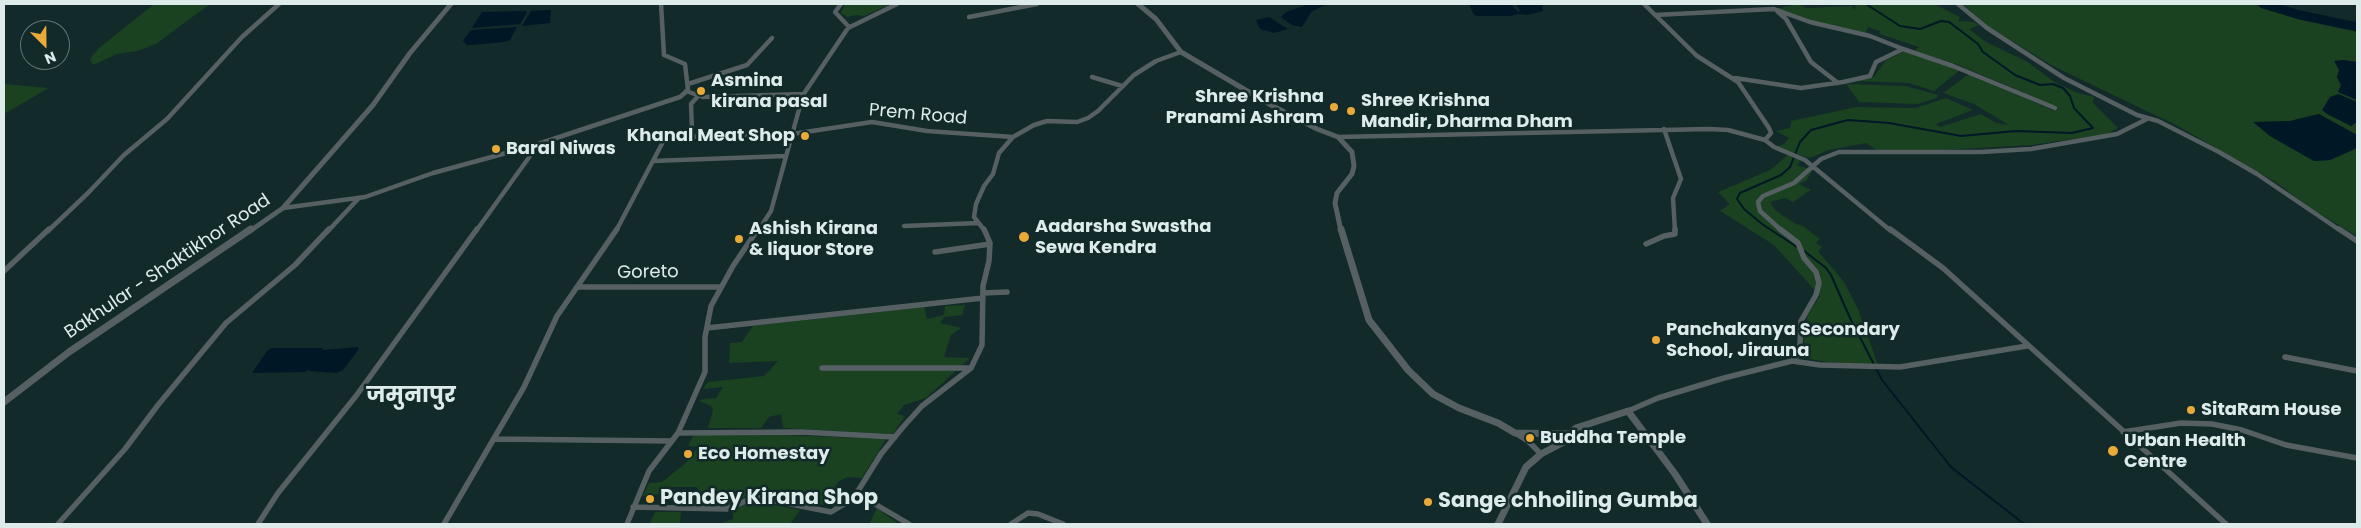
<!DOCTYPE html>
<meta charset="utf-8">
<style>
body{margin:0}
#map{position:relative;width:2361px;height:528px;overflow:hidden;background:#122a29;font-family:Poppins,sans-serif}
canvas{display:block}
.frame{position:absolute;inset:0;border:5px solid #ddebeb;pointer-events:none}
.north{position:absolute;left:20px;top:20px;width:50px;height:50px;box-sizing:border-box;background:#122a29;border:1px solid #637777;border-radius:50%;rotate:157deg;font-size:14px;font-weight:700;line-height:20px;text-align:center;color:#ddebeb}
.north::after{content:'';display:block;margin:auto;width:18px;height:22px;background:#e9aa38;clip-path:polygon(50% 0,100% 100%,50% 72%,0 100%)}
</style>
<div id="map">
<canvas width="2361" height="528"></canvas>
<div class="frame"></div>
<div class="north">N</div>
</div>
<script>
const g = document.querySelector('canvas').getContext('2d');
g.lineJoin = 'round';
function fillPath(path, color) {
  g.fillStyle = color;
  g.fill(path, 'evenodd');
}
function shape(rows) {
  const path = new Path2D();
  for (const r of rows) {
    path.moveTo(r[0], r[1]);
    for (let i = 2; i < r.length; i += 2) path.lineTo(r[i], r[i + 1]);
  }
  return path;
}
function stroke(path, color, width, dash) {
  g.strokeStyle = color;
  g.lineWidth = width;
  g.lineCap = dash ? 'butt' : 'round';
  g.setLineDash(dash || []);
  g.stroke(path);
}
function drawText(font, color, halo, rows, align = 'center') {
  g.font = font + ' Poppins,"Noto Sans Devanagari",sans-serif';
  g.lineWidth = 5;
  g.setLineDash([]);
  g.textBaseline = 'middle';
  g.strokeStyle = halo;
  g.fillStyle = color;
  for (const [text, x, y, turn = 0] of rows) {
    g.save();
    g.translate(x, y);
    g.rotate((+turn || 0) * Math.PI / 180);
    g.textAlign = isNaN(turn) ? turn : align;
    if (halo) g.strokeText(text, 0, 0);
    g.fillText(text, 0, 0);
    g.restore();
  }
}
fillPath(shape([
 [154,4,210,4,156,44,137,51,117,54,93,65,90,59,99,48],
 [845,4,891,4,864,16,857,15,847,17,841,13],
 [1798,4,1806,8,1852,6,1855,10,1856,4,1934,4,1960,17,1958,21,1973,22,1979,25,1969,29,1986,42,2026,61,2056,83,2078,93,2094,97,2093,103,2118,128,2107,134,2032,145,1942,150,1877,150,1866,143,1829,150,1810,158,1787,151,1776,147,1784,144,1789,138,1776,131,1790,128,1791,121,1856,107,1915,108,1946,98,1973,110,1936,124,1940,127,1981,114,1996,123,2009,125,1974,104,1943,93,1969,74,2052,110,2059,110,2011,87,1956,64,1915,51,1919,47,1880,34,1880,31,1868,27,1865,34,1810,21,1776,9],
 [1963,4,2251,4,2297,17,2357,30,2357,62,2343,60,2337,77,2341,85,2338,92,2357,100,2357,102,2338,94,2351,126,2357,122,2357,135,2319,114,2290,121,2254,122,2270,136,2314,161,2330,160,2357,148,2357,236,2310,208,2277,183,2178,126,2053,66,1986,25],
 [1905,51,1960,70,1934,91,1909,83,1854,81,1874,77,1885,61],
 [4,84,48,88,49,88,4,114],
 [1846,84,1906,86,1938,95,1937,98,1918,104,1859,102],
 [1788,155,1801,161,1797,165,1813,170,1806,181,1799,184,1811,190,1793,202,1785,198,1770,202,1775,210,1796,224,1803,226,1820,239,1816,243,1822,247,1818,251,1844,282,1858,309,1878,365,1827,362,1799,357,1804,345,1803,332,1808,315,1820,296,1774,245,1720,211,1730,204,1718,192,1770,170],
 [965,305,962,315,944,317,940,323,961,328,951,335,944,357,970,358,926,398,904,405,897,414,905,416,893,434,783,428,781,414,769,417,761,428,708,428,713,410,711,406,699,401,703,399,716,398,723,387,703,389,708,382,764,376,778,361,729,363,730,343,742,342,753,326,924,307,927,319,944,315,945,306],
 [730,433,886,439,862,478,848,477,839,481,835,487,850,496,836,507,762,494,749,495,730,506,694,503,699,495,696,493,698,488,696,487,668,487,660,494,643,496,649,483,662,482,687,462,698,447,688,446,693,436],
 [759,502,800,510,790,524,719,524,733,519,733,510,746,503],
 [877,508,898,524,869,524],
 [655,512,681,512,680,524,649,524]
]), '#1a4220');
fillPath(shape([
 [1309,4,1328,4,1312,11,1302,27,1292,25,1281,17,1286,12],
 [1469,4,1511,4,1518,12,1520,11,1516,4,1542,4,1543,11,1527,15,1518,14,1510,16,1478,16,1474,15],
 [551,10,550,23,522,26,531,11],
 [526,11,527,12,520,24,472,28,482,12],
 [1269,17,1288,29,1274,33,1260,29,1256,20],
 [517,27,510,40,504,42,472,45,467,45,463,41,471,30],
 [2343,60,2357,62,2357,100,2338,92,2341,85,2337,77,2339,70,2334,61],
 [2338,94,2357,102,2357,122,2351,126,2327,114,2322,110,2330,97],
 [2319,114,2357,135,2357,148,2330,160,2314,161,2270,136,2253,122,2290,121],
 [358,347,359,349,343,370,336,373,309,371,309,369,305,372,252,373,268,350,272,348,323,348,323,350]
]), '#001726');
stroke(shape([
 [1797,247,1762,224,1744,209,1737,199,1740,193,1781,175,1790,167,1800,142,1811,130,1848,120,1889,123,1961,136,2016,131,2072,133,2093,128,2074,108,2070,96,2063,88,2053,84,2040,85,2015,75,1983,52,1978,44,1949,22,1941,21,1920,29,1900,26,1866,4],
 [1804,251,1826,268,1831,275,1850,318,1882,380,1951,467,2024,524]
]), '#001726', 2);
stroke(shape([
 [2263,4,2300,15,2357,27]
]), '#001726', 9);
stroke(shape([
 [841,4,835,12,849,27],
 [1644,4,1697,56,1738,82,1769,128,1771,133,1765,140,1774,147,1805,160,1891,231],
 [1958,4,1987,28,2064,78,2137,115,2158,121,2219,152,2257,174,2341,231],
 [1777,11,1786,19,1811,62,1838,83],
 [1655,15,1774,9,1810,22,1870,36,1903,49,1876,62,1870,76,1843,82,1801,88,1735,78],
 [969,17,1037,4],
 [1903,49,1953,66,2055,108],
 [1092,77,1122,86],
 [688,84,747,65,772,38],
 [686,91,703,97,804,94],
 [1664,129,1681,179,1673,198,1675,231],
 [684,137,792,134,872,122,927,131,1013,137],
 [1338,137,1709,129,1728,130,1765,140],
 [653,161,785,156],
 [283,208,365,197,433,173,532,146,680,97,688,90,685,64,664,55,661,4],
 [904,226,978,223],
 [48,231,88,193,124,155,167,119,242,37,279,4],
 [328,231,359,198],
 [476,231,530,156,532,146],
 [616,231,665,138,684,137,692,130,691,104,699,95],
 [758,231,771,211,803,95,848,28,897,4],
 [985,231,974,217,976,204,984,186,993,174,999,153,1013,137,1034,125,1047,121,1077,122,1088,118,1098,111,1134,75,1156,61,1181,52],
 [1782,231,1760,211,1758,202,1763,196,1794,183,1821,159,1839,152,1981,152,2031,149,2117,134,2147,119]
]), '#566063', 4.5);
stroke(shape([
 [1780,229,1798,243,1804,258,1816,272,1819,283,1816,295,1801,321,1800,344,1797,356,1792,361],
 [1890,229,1943,268,2226,524],
 [2339,229,2357,241],
 [1646,244,1664,236,1675,234,1675,229],
 [935,252,990,244],
 [4,271,49,229],
 [577,287,720,287],
 [983,293,1007,292],
 [707,328,983,298],
 [2285,357,2357,371],
 [822,368,971,368],
 [1628,411,1658,398,1724,378,1792,361,1820,365,1900,367,2027,346],
 [2123,432,2181,423,2212,424,2242,430,2286,445,2357,458],
 [678,433,802,432,895,437],
 [1515,433,1528,441,1541,454],
 [494,439,672,441],
 [853,499,881,454,903,427,922,406,971,368,982,345,983,286,989,261,990,243,984,229],
 [633,507,727,509,755,497,831,512,853,499,863,497,909,524],
 [58,524,125,449,158,405,226,323,295,265,329,229],
 [258,524,278,493,356,396,477,229],
 [444,524,524,387,557,316,617,229],
 [627,524,649,471,678,433,705,372,705,337,711,306,733,266,758,229],
 [1011,524,1028,513,1038,514,1063,524]
]), '#566063', 5.5);
stroke(shape([
 [1138,4,1156,19,1181,52,1271,105,1317,129,1338,137,1352,152,1354,166,1352,174,1337,193,1335,203,1341,231],
 [250,231,283,208,373,105,410,53,451,4]
]), '#566063', 5);
stroke(shape([
 [1341,229,1369,320,1408,370,1433,394,1459,408,1498,423,1515,433,1570,434],
 [4,402,69,352,251,229],
 [1498,524,1526,467,1541,454,1562,443,1576,428,1628,411,1675,474,1707,524]
]), '#566063', 7);
for (const [x, y, r, color] of [
 [701,91,5,"#e9aa38"],
 [1334,107,5,"#e9aa38"],
 [1351,111,5,"#e9aa38"],
 [805,136,5,"#e9aa38"],
 [496,149,5,"#e9aa38"],
 [1024,237,6,"#e9aa38"],
 [739,239,5,"#e9aa38"],
 [1656,340,5,"#e9aa38"],
 [2191,410,5,"#e9aa38"],
 [1530,438,5,"#e9aa38"],
 [2113,451,6,"#e9aa38"],
 [688,454,5,"#e9aa38"],
 [650,499,5,"#e9aa38"],
 [1428,502,5,"#e9aa38"]
]) {
  const dot = new Path2D();
  dot.arc(x, y, r, 0, 2 * Math.PI);
  g.fillStyle = color;
  g.fill(dot);
  stroke(dot, '#122a29', 2);
}
drawText('bold 18px', '#ddebeb', '#122a29', [
 ["Asmina",711,81],
 ["kirana pasal",711,102],
 ["Shree Krishna",1324,97,"right"],
 ["Pranami Ashram",1324,118,"right"],
 ["Shree Krishna",1361,101],
 ["Mandir, Dharma Dham",1361,122],
 ["Khanal Meat Shop",795,136,"right"],
 ["Baral Niwas",506,149],
 ["Aadarsha Swastha",1035,227],
 ["Sewa Kendra",1035,248],
 ["Ashish Kirana",749,229],
 ["& liquor Store",749,250],
 ["Panchakanya Secondary",1666,330],
 ["School, Jirauna",1666,351],
 ["SitaRam House",2201,410],
 ["Buddha Temple",1540,438],
 ["Urban Health",2124,441],
 ["Centre",2124,462],
 ["Eco Homestay",698,454]
], 'left');
drawText('18px', '#ddebeb', '#122a29', [
 ["Prem Road",918,115,5],
 ["Bakhular - Shaktikhor Road",168,267,-34],
 ["Goreto",648,273,-1]
]);
drawText('bold 21px', '#ddebeb', '#122a29', [
 ["Pandey Kirana Shop",660,499],
 ["Sange chhoiling Gumba",1438,502]
], 'left');
drawText('bold 22px', '#ddebeb', '#122a29', [
 ["जमुनापुर",411,396]
]);
</script>
